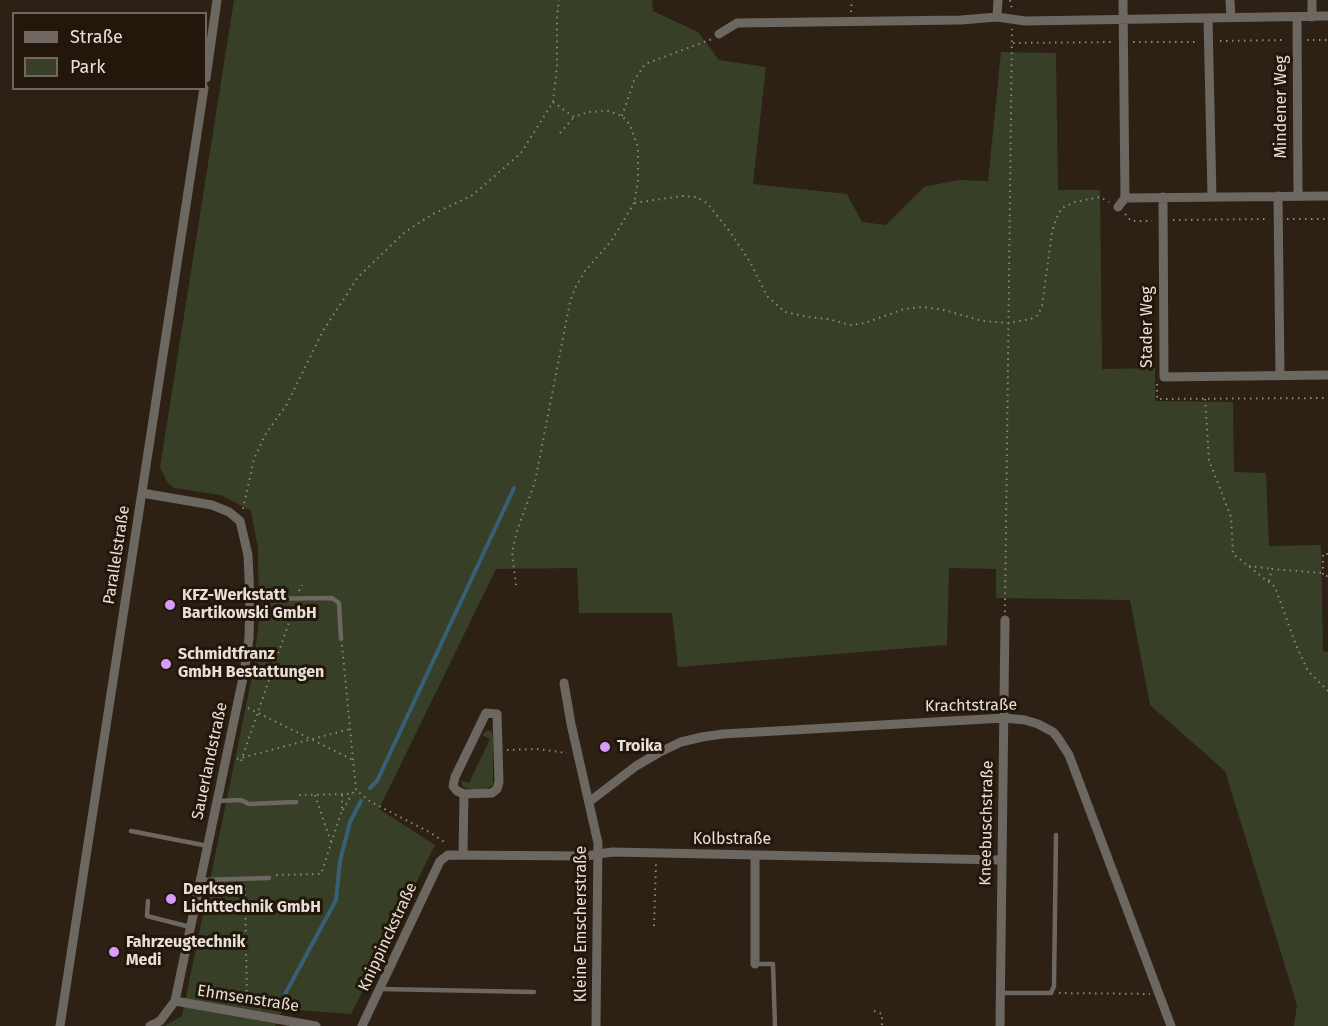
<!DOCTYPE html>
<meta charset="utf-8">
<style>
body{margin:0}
#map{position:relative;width:1328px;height:1026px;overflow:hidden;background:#2d2015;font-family:"Fira Sans",sans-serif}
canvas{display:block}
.legend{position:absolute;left:12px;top:12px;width:195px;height:78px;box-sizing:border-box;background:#23170c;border:2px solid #72675e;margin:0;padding:8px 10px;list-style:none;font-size:18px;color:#e8e0d8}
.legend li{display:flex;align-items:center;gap:12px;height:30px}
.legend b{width:30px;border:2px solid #72675e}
</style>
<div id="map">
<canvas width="1328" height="1026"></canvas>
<ul class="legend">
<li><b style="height:8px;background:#6c6760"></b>Straße</li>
<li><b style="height:16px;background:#373f26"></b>Park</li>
</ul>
</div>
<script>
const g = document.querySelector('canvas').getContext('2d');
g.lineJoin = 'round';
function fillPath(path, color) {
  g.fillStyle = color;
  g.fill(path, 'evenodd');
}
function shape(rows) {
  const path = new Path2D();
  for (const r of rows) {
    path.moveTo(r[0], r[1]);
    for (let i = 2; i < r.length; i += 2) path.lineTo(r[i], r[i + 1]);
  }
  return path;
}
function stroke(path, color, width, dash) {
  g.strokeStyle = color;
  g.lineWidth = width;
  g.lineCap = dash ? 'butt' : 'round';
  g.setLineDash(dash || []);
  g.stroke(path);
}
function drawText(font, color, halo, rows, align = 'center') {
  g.font = font + ' "Fira Sans",sans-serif';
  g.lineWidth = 6;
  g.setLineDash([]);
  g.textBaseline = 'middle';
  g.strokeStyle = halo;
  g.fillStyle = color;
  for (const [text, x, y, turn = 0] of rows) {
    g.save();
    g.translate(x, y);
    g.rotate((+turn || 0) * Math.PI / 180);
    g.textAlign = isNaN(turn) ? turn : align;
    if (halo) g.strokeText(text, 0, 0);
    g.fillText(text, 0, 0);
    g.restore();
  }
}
fillPath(shape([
 [234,0,652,0,653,11,698,32,719,60,766,67,753,184,847,194,862,222,886,225,924,187,958,180,988,181,1001,52,1056,53,1058,190,1100,190,1102,369,1155,368,1155,401,1233,402,1234,472,1266,473,1269,546,1321,545,1323,651,1328,652,1328,1026,1294,1026,1297,1005,1225,771,1150,705,1130,600,996,598,996,569,949,568,947,645,678,667,672,613,579,613,577,568,496,569,379,809,435,845,351,1014,283,1009,275,1026,164,1026,182,1016,253,672,259,619,258,548,251,511,221,495,174,488,167,482,160,467],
 [487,730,492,732,493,736,493,785,486,789,467,789,462,786,461,781,469,783,490,739,482,735]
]), '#373f26');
stroke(shape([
 [370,788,377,781,514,488],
 [283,998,336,900,340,861,350,822,361,801]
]), '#366076', 4);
stroke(shape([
 [1010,0,1012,9],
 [851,12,852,0],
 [1307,40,1328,40],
 [1220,41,1286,40],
 [1133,42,1199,42],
 [1013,43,1112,42],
 [553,102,574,117,588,112,609,111,622,116,630,125,638,148,638,181,634,203,682,196,696,197,707,203,731,233,750,262,767,296,785,312,808,317,828,319,850,325,865,323,904,309,923,307,944,310,982,321,1009,323,1031,319,1038,315,1042,306,1052,232,1056,219,1062,208,1075,202,1100,197,1109,202],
 [622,116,634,81,645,64,712,39],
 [560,133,574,117],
 [1125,214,1131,221,1152,221],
 [1287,219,1328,219],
 [1173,220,1269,219],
 [1157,384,1157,399,1328,398],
 [1205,399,1209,460,1231,517,1233,554,1275,587,1296,645,1308,671,1328,691],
 [243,509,254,459,265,435,287,404,323,331,358,277,405,232,433,214,473,195,521,153,553,102,557,66,557,16,559,0],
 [1328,554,1323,554,1323,576,1328,576],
 [1249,566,1272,569],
 [1269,581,1272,569,1323,573],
 [516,585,512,552,517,531,535,482,570,302,575,288,585,271,612,240,634,203],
 [299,591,302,585],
 [1005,612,1012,29],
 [342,645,356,790,371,802,431,833,447,844],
 [248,708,353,760],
 [507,750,537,749,567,753],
 [237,759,350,729],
 [241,761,295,605],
 [299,795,352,794,355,790],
 [315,795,331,842],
 [343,810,352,794],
 [276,875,321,874,342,810,342,794],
 [245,888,247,1002],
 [654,926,656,863],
 [1059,993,1150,994],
 [874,1011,882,1014,882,1026]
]), '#91867d', 2, [1.5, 4.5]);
stroke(shape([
 [250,599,332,598,339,603,341,639],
 [217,801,241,800,249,804,296,802],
 [131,831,208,846],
 [200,880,269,878],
 [148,901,147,916,190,927],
 [755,964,773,964,775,1026],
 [380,989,534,992],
 [1001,993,1051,993,1054,986,1056,835]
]), '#6c6760', 4.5);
stroke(shape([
 [1230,0,1231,18],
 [1312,0,1312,17],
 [997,17,998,0],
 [1297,17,1298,196],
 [1208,18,1212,197],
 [719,34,737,23,961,20,997,17,1025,21,1328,16],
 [206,78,217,0],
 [1278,196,1280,376],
 [1163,197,1164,377,1328,375],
 [1125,198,1328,196],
 [1118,207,1125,198,1123,0],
 [142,493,212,505,229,512,240,521,248,555,250,599,249,638,244,673,175,1001,160,1021,150,1026],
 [564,683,571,724,598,843,596,1026],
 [589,802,636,766,660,752,681,742,702,737,723,734,1004,718,1025,720,1038,724,1053,732,1058,738,1069,755,1171,1026],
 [463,854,464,794,492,793,497,789,499,782,497,714,486,713,455,777,453,786,457,791,464,794],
 [755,855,755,964],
 [175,1001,316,1026],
 [60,1026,204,88],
 [362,1026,440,861,448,855,586,856,612,852,1001,860],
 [1000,1026,1005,620]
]), '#6c6760', 9);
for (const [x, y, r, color] of [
 [170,605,6,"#d79bf9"],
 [166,664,6,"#d79bf9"],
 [605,747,6,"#d79bf9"],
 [171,899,6,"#d79bf9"],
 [114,952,6,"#d79bf9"]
]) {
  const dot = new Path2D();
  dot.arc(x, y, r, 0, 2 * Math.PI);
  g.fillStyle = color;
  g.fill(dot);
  stroke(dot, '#23170c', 2);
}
drawText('16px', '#e8e0d8', '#23170c', [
 ["Mindener Weg",1282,107,-90],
 ["Stader Weg",1148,327,-90],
 ["Parallelstraße",117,555,-81],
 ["Krachtstraße",971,706,-1],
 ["Sauerlandstraße",210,761,-78],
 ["Kneebuschstraße",987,823,-89],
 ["Kolbstraße",732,840],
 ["Kleine Emscherstraße",582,924,-90],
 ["Knippinckstraße",388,937,-65],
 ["Ehmsenstraße",248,999,9]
]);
drawText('bold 16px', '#e8e0d8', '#23170c', [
 ["KFZ-Werkstatt",182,596],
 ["Bartikowski GmbH",182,614],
 ["Schmidtfranz",178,655],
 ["GmbH Bestattungen",178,673],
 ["Troika",617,747],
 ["Derksen",183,890],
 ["Lichttechnik GmbH",183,908],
 ["Fahrzeugtechnik",126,943],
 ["Medi",126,961]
], 'left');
</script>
